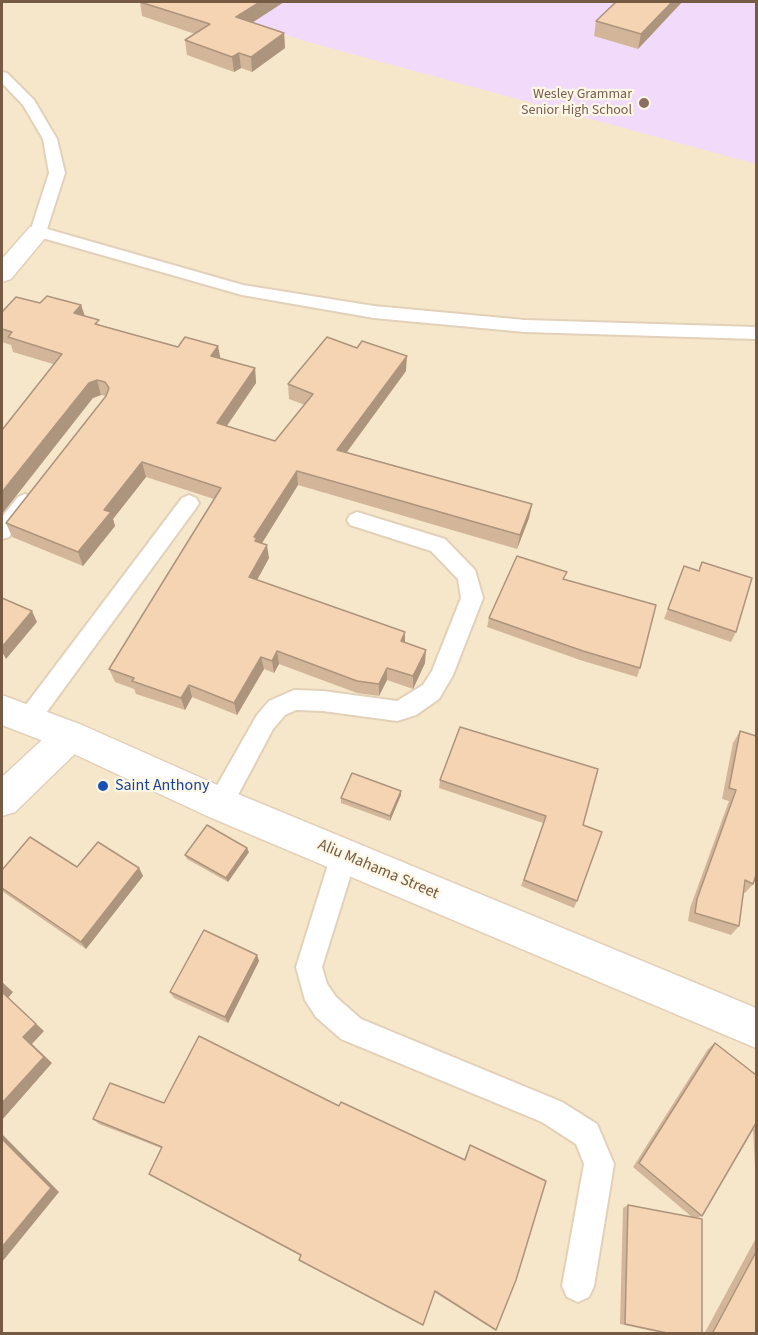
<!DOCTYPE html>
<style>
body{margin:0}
#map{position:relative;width:758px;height:1335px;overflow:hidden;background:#fef4dd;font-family:"Source Sans 3",sans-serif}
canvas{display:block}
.frame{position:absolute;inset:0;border:3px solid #755a44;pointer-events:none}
</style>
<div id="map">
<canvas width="758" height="1335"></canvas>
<div class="frame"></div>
</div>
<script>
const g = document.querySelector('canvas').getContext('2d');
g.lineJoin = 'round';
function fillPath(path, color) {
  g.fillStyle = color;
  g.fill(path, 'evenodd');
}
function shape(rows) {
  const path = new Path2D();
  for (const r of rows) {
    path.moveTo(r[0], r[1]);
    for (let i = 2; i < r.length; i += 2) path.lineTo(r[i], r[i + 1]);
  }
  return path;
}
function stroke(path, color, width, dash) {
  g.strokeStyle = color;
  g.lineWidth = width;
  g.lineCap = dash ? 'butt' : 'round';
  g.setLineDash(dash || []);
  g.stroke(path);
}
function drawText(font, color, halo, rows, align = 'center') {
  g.font = font + ' "Source Sans 3",sans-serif';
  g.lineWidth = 4.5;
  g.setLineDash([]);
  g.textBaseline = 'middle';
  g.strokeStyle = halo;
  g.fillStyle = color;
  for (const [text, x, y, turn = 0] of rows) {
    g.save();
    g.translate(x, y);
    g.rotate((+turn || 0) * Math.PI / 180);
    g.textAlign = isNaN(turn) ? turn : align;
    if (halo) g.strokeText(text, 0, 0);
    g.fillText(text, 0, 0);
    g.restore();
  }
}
fillPath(shape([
 [2,2,756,2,756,1333,2,1333]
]), '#f6e7cb');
fillPath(shape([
 [183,2,756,2,756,164,308,42]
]), '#f1dafa');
const service = shape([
 [2,72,7,73,34,100,57,139,65,173,47,229,243,285,374,306,525,320,756,327,756,339,525,332,374,318,242,295,32,235,30,232,49,173,43,139,23,105,2,83,2,72],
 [25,494,32,497,35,502,9,537,2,539,2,517,18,497,25,494],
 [189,495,196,498,199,503,196,508,35,728,27,731,19,728,15,721,19,714,182,498,189,495],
 [357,512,445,539,475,570,483,598,453,675,439,699,416,715,397,721,323,711,296,710,285,715,273,729,229,812,220,815,211,812,208,804,211,796,257,715,269,701,294,690,323,691,397,701,423,685,432,671,461,598,458,579,431,551,350,525,347,520,350,515,357,512],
 [344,843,353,847,357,855,322,967,327,984,336,997,361,1019,562,1102,597,1124,614,1164,594,1286,589,1297,578,1302,567,1297,562,1286,584,1164,576,1144,542,1122,341,1039,316,1017,305,1000,296,967,331,855,335,847,344,843]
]);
const minor = shape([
 [38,225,46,227,50,232,11,279,2,282,2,259,30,227,38,225],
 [70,721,82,725,87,736,82,747,15,812,2,816,2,777,58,725,70,721]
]);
const tertiary = shape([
 [2,695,82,725,233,792,756,1008,756,1048,207,816,59,747,2,725,2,695]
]);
stroke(service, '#e2d0b9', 4);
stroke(minor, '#e2d0b9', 3);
stroke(tertiary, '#e2d0b9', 3);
fillPath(service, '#fff');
fillPath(minor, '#fff');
fillPath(tertiary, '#fff');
fillPath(shape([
 [140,2,284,2,252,22,284,33,285,48,252,72,241,68,234,72,187,55,185,40,195,34,142,16],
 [682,2,638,49,594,36,596,21],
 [40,303,81,305,85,316,100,325,255,368,256,383,227,426,275,441,305,405,289,399,288,384,406,371,347,452,532,504,529,518,517,549,298,485,262,543,269,558,257,580,405,632,405,642,425,663,413,689,387,680,379,696,357,693,279,664,274,673,264,669,237,715,192,697,185,710,136,694,134,689,115,682,109,669,214,499,146,477,113,519,115,526,83,566,12,537,6,523,106,396,101,395,93,398,53,364,13,352,11,345,2,342,2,312],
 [702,562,736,632,731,642,664,619,684,566,699,571],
 [565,580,640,668,637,677,580,660,487,627,489,618],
 [740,731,756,736,756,881,755,880,753,884,745,893,743,892,739,926,731,935,688,921,690,908,729,801,722,799,733,743],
 [440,780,583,825,577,901,574,908,521,886,543,823,439,788],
 [401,795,390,821,341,803,341,798],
 [249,852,228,882,187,859,185,855],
 [77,867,139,868,143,876,86,949,2,891,2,870],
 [257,955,259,961,228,1023,174,998,170,992],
 [715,1043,756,1075,756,1186,753,1130,702,1216,696,1218,702,1334,666,1334,620,1324,623,1208,628,1205,693,1218,633,1167,708,1049],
 [164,1103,339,1106,464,1159,470,1145,496,1330,493,1329,434,1292,301,1256,149,1174,161,1148,99,1124,93,1119],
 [756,1238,756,1334,704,1334]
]), '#d3b69a');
fillPath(shape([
 [260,2,284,2,238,32,236,17],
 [672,2,682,2,638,49,641,34],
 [284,33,285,48,252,72,251,57],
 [239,53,241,68,234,72,232,57],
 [81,305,86,320,74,313],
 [218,346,221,361,211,356],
 [407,356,406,371,338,464,337,450],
 [255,368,256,383,219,437,217,423],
 [97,380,101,395,93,398,2,514,2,492,89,383],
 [142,462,146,477,113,519,115,526,83,566,78,552,104,510],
 [297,471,298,485,259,548,259,552,254,537],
 [532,504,529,518,517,549,520,535],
 [267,545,269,558,251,591,249,577],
 [32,611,37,622,6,659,2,652,2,647],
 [405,632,405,645,401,641],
 [426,650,425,663,413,689,413,676],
 [277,651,279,664,274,673,272,661],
 [261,657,264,669,237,715,234,703],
 [387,668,387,680,379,696,379,684],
 [189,685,192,697,185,710,181,698],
 [401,791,401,795,390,821,390,816],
 [247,848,249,852,228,882,226,878],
 [139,868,143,876,86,949,81,942],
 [257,955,259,961,228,1023,225,1017],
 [2,982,13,992,8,998,44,1031,32,1044,52,1063,2,1120,2,1103,23,1037,2,992],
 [2,1134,59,1192,2,1262]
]), '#ac947d');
const building = shape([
 [140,2,260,2,236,17,284,33,251,57,239,53,232,57,185,40,210,24,140,2],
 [616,2,672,2,641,34,596,21,616,2],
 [47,296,81,305,74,313,99,320,95,324,178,347,185,337,218,346,211,356,255,368,217,423,275,441,313,394,288,384,327,337,357,348,362,341,407,356,337,450,532,504,520,535,297,471,254,537,257,538,255,541,267,545,249,577,405,632,401,641,426,650,413,676,387,668,379,684,357,681,277,651,272,661,261,657,234,703,189,685,181,698,132,681,134,678,109,669,221,488,142,462,104,510,111,512,78,552,6,523,106,396,109,388,105,382,97,380,89,383,2,492,2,430,62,354,8,337,12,332,2,329,2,312,16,297,40,303,47,296],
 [517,556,567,572,563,579,656,605,640,668,583,651,489,618,517,556],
 [702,562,752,578,736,632,668,609,684,566,699,571,702,562],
 [2,598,32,611,2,647,2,598],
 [460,727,598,769,583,825,602,832,577,901,524,880,546,816,440,780,460,727],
 [740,731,756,736,756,875,753,884,745,880,739,926,695,913,697,899,736,790,729,788,740,731],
 [352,773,401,791,390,816,341,798,352,773],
 [207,825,247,848,226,878,185,855,207,825],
 [30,837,77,867,98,842,139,868,81,942,2,888,2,870,30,837],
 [204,930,257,955,225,1017,170,992,204,930],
 [2,992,36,1024,23,1037,44,1057,2,1103,2,992],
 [199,1036,339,1106,341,1102,465,1160,470,1145,546,1181,516,1280,496,1330,435,1291,423,1325,299,1260,301,1255,149,1174,162,1147,93,1119,110,1083,164,1103,199,1036],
 [715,1043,756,1075,756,1123,702,1216,639,1163,715,1043],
 [2,1139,51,1188,2,1247,2,1139],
 [628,1205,702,1219,702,1334,672,1334,625,1324,628,1205],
 [756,1252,756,1334,712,1334,756,1252]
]);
fillPath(building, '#f5d4b3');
stroke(building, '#ac947d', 1.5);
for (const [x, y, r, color] of [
 [644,103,6,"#8d6e63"],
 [103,786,6,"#1a4fb4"]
]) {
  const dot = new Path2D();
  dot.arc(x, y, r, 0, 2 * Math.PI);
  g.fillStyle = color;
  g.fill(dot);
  stroke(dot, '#fff7e5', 2);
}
drawText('14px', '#785e54', '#fff7e5', [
 ["Wesley Grammar",632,95],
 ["Senior High School",632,111]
], 'right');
drawText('16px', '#164399', '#fff7e5', [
 ["Saint Anthony",115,786]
], 'left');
drawText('16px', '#755a44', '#fff7e5', [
 ["Aliu Mahama Street",378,870,23]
]);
</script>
